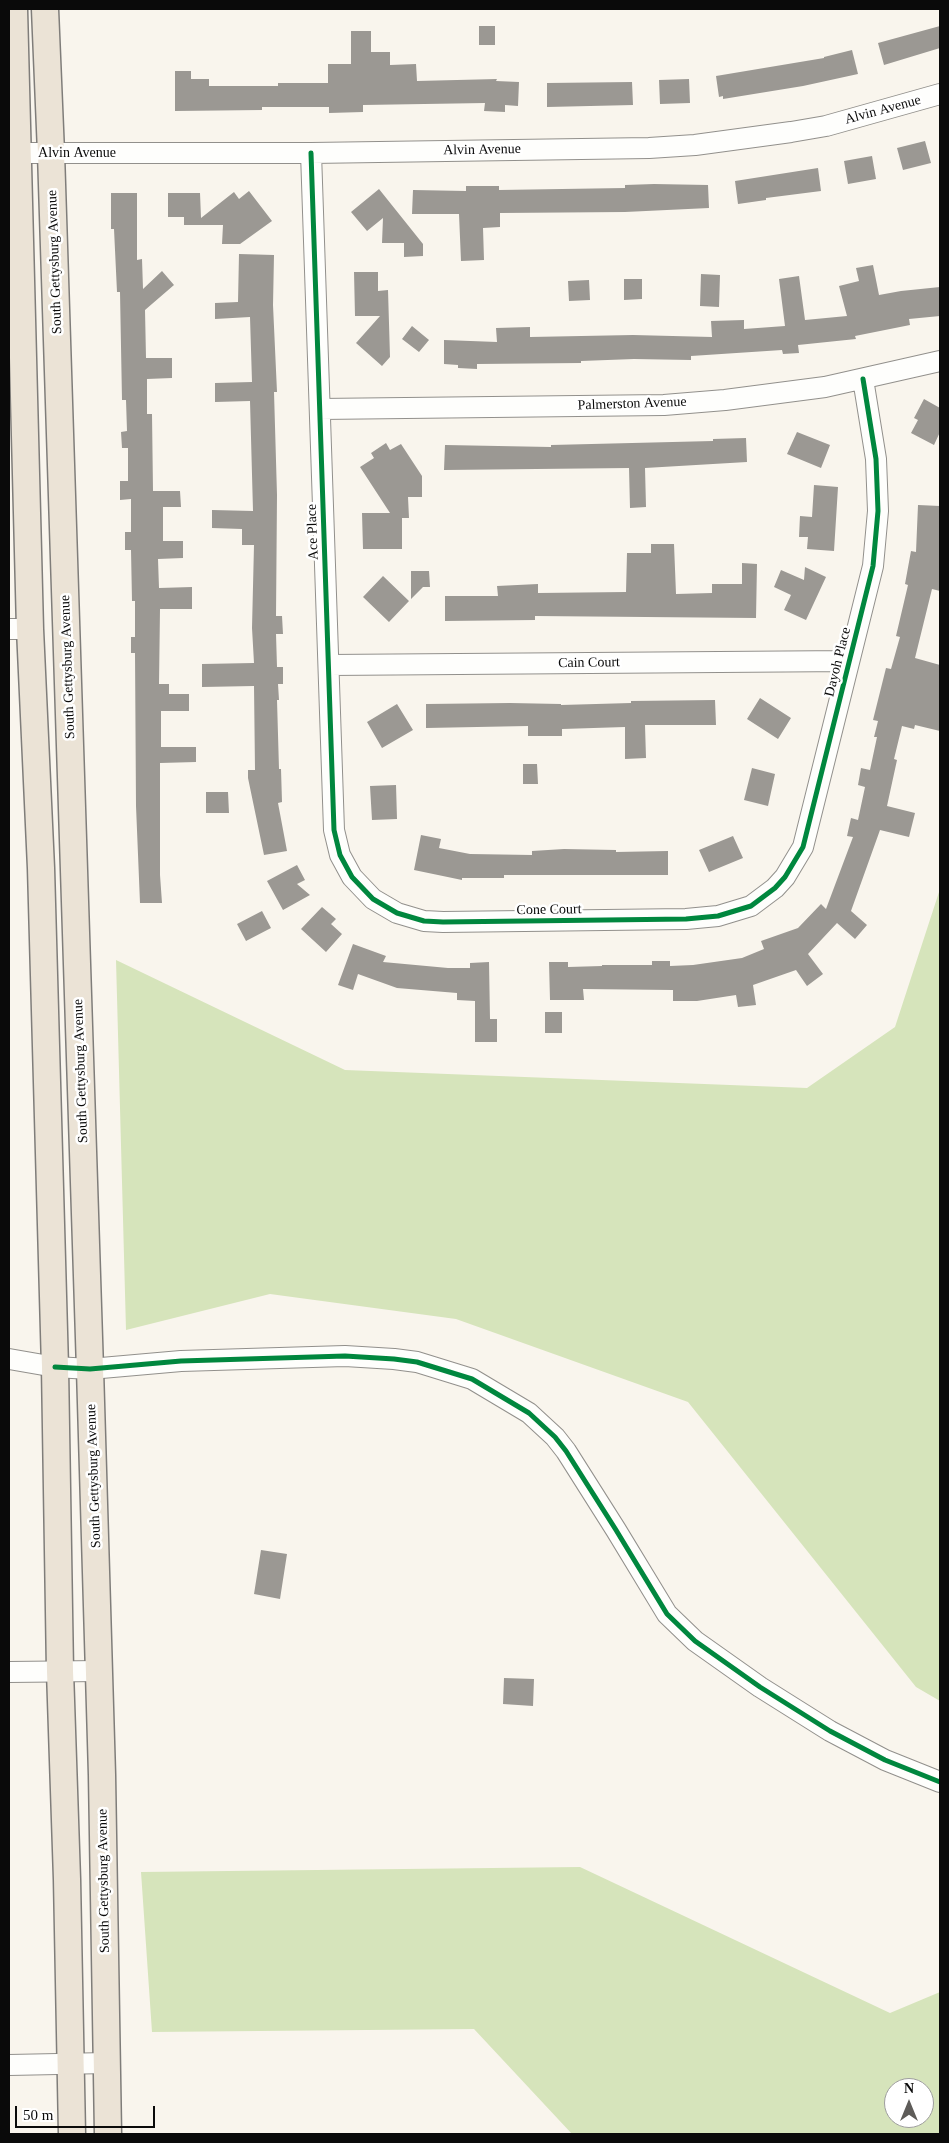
<!DOCTYPE html>
<style>
body{margin:0}
#map{position:relative;width:949px;height:2143px;overflow:hidden;background:#f9f5ed;font-family:"Times New Roman",serif}
canvas{display:block}
.frame{position:absolute;inset:0;border:10px solid #0a0a0a;pointer-events:none}
.north{position:absolute;left:884px;top:2078px;width:50px;height:50px;box-sizing:border-box;background:#fff;border:1px solid #9d9d9d;border-radius:50%;rotate:0deg;font-size:14px;font-weight:700;line-height:20px;text-align:center;color:#0a0a0a}
.north::after{content:'';display:block;margin:auto;width:18px;height:22px;background:#5e5c59;clip-path:polygon(50% 0,100% 100%,50% 72%,0 100%)}
.scale{position:absolute;left:15px;top:2106px;width:140px;height:22px;box-sizing:border-box;border:2px solid #0a0a0a;border-top:0;padding-left:6px;font-size:15px;line-height:18px;white-space:nowrap;color:#0a0a0a;-webkit-text-stroke:4px #fff;paint-order:stroke}
</style>
<div id="map">
<canvas width="949" height="2143"></canvas>
<div class="frame"></div>
<div class="north">N</div>
<div class="scale">50 m</div>
</div>
<script>
const g = document.querySelector('canvas').getContext('2d');
g.lineJoin = 'round';
function fillPath(path, color) {
  g.fillStyle = color;
  g.fill(path, 'evenodd');
}
function shape(rows) {
  const path = new Path2D();
  for (const r of rows) {
    path.moveTo(r[0], r[1]);
    for (let i = 2; i < r.length; i += 2) path.lineTo(r[i], r[i + 1]);
  }
  return path;
}
function stroke(path, color, width, dash) {
  g.strokeStyle = color;
  g.lineWidth = width;
  g.lineCap = dash ? 'butt' : 'round';
  g.setLineDash(dash || []);
  g.stroke(path);
}
function drawText(font, color, halo, rows, align = 'center') {
  g.font = font + ' "Times New Roman",serif';
  g.lineWidth = 5;
  g.setLineDash([]);
  g.textBaseline = 'middle';
  g.strokeStyle = halo;
  g.fillStyle = color;
  for (const [text, x, y, turn = 0] of rows) {
    g.save();
    g.translate(x, y);
    g.rotate((+turn || 0) * Math.PI / 180);
    g.textAlign = isNaN(turn) ? turn : align;
    if (halo) g.strokeText(text, 0, 0);
    g.fillText(text, 0, 0);
    g.restore();
  }
}
fillPath(shape([
 [940,889,940,1701,916,1687,688,1402,456,1319,270,1294,126,1330,116,960,345,1070,807,1088,895,1027],
 [580,1867,890,2013,940,1992,940,2134,572,2134,474,2029,152,2032,141,1872],
 [894,2088,924,2088,924,2118,894,2118]
]), '#d6e4bb');
fillPath(shape([
 [479,26,495,26,495,45,479,45],
 [940,26,940,48,884,65,878,43],
 [351,31,371,31,371,52,390,52,390,65,416,64,417,81,497,79,496,81,519,82,518,106,505,105,505,112,484,111,485,103,363,105,363,112,329,113,329,107,262,107,262,110,175,111,175,71,191,71,191,79,209,79,209,86,278,86,278,83,328,83,328,64,351,64],
 [852,50,858,74,803,86,723,99,723,96,719,97,716,76,824,58,824,57],
 [689,79,690,103,660,104,659,80],
 [632,82,633,105,547,107,547,83],
 [925,141,931,163,903,170,897,148],
 [872,156,876,179,848,184,844,161],
 [818,168,821,191,766,198,766,200,738,204,735,181],
 [654,184,708,185,709,208,625,212,500,213,500,227,483,228,484,260,461,261,459,214,412,214,413,190,466,191,466,186,499,186,499,190,625,188,625,185],
 [379,189,423,244,423,256,404,257,404,243,382,243,383,218,367,231,351,212],
 [249,191,272,221,240,244,222,244,223,225,184,225,184,217,168,217,168,193,200,193,201,218,234,192,239,199],
 [111,193,137,193,137,260,142,259,143,289,162,271,174,285,145,310,146,358,172,358,172,378,147,379,147,414,152,414,153,491,180,491,181,507,163,507,163,541,183,541,183,558,158,559,159,588,192,587,192,609,160,609,159,684,169,684,169,694,189,694,189,711,161,711,161,747,196,747,196,762,160,763,160,875,162,903,140,903,136,806,135,653,131,653,131,637,135,637,135,601,132,601,131,550,125,550,125,532,131,532,131,499,120,500,120,481,128,481,128,448,122,448,121,432,127,431,126,400,122,400,120,292,117,292,114,229,111,229],
 [239,254,274,255,273,305,277,392,274,392,277,495,276,616,282,616,283,634,276,634,277,667,283,667,283,684,278,684,279,700,277,700,279,769,281,769,282,802,278,803,287,851,264,855,248,778,248,770,255,770,254,686,202,687,202,664,254,663,252,628,254,545,242,545,242,529,212,528,212,510,253,511,250,401,215,402,215,383,252,382,250,317,215,319,215,303,238,302],
 [873,265,879,295,901,291,940,287,940,316,909,319,910,325,855,336,856,339,798,345,799,353,783,354,782,350,691,356,691,360,634,359,581,361,581,363,477,364,477,369,458,368,458,365,444,364,444,340,497,342,496,328,530,327,530,337,633,335,712,337,711,321,744,320,744,329,785,326,779,279,799,276,805,320,847,316,839,286,859,281,856,268],
 [354,272,378,272,378,291,388,290,390,357,382,366,356,343,380,316,355,316],
 [701,274,720,275,719,307,700,306],
 [624,279,642,279,642,299,624,300],
 [589,280,590,300,569,301,568,281],
 [412,326,429,340,419,352,402,339],
 [924,399,940,408,940,432,934,445,911,433,918,420,914,418],
 [797,432,830,445,821,468,787,454],
 [746,438,747,462,645,468,646,507,630,508,629,468,444,470,445,445,551,447,551,445,713,441,713,439],
 [386,443,390,450,401,444,422,476,422,497,408,497,409,518,402,518,402,549,363,549,362,513,390,513,360,467,374,458,371,453],
 [814,485,838,487,834,551,807,549,808,537,799,537,800,516,812,517],
 [918,505,940,506,940,591,932,589,915,658,940,665,940,731,915,725,914,729,902,726,894,759,897,760,887,806,915,813,909,837,880,830,851,911,867,925,855,939,837,923,808,954,823,974,807,986,796,970,753,985,756,1005,738,1007,736,995,697,1001,673,1001,673,990,583,989,584,1000,550,1000,549,962,568,962,568,967,602,966,602,965,652,965,652,961,670,961,670,966,693,965,742,958,764,949,761,941,798,928,821,904,826,909,853,837,847,836,851,818,858,820,865,787,858,785,861,768,870,770,877,737,874,737,878,721,873,720,886,668,891,669,900,637,896,636,908,585,905,584,911,551,916,552],
 [651,544,674,544,676,594,712,593,712,584,742,584,742,563,757,564,756,618,535,616,535,620,445,621,445,596,498,596,497,586,538,584,538,593,626,592,627,553,651,553],
 [805,567,826,577,806,620,784,610,791,595,774,587,781,570,804,580],
 [411,571,429,571,430,587,423,587,411,599],
 [383,576,409,601,389,622,363,597],
 [760,698,791,718,778,739,747,719],
 [715,700,716,725,645,725,646,758,625,759,625,727,562,729,562,736,528,736,528,726,426,728,426,704,510,703,561,704,561,705,631,703,631,701],
 [397,704,413,730,382,748,367,722],
 [523,764,537,764,538,784,523,784],
 [752,768,775,774,768,806,744,800],
 [396,785,397,819,372,820,370,786],
 [206,792,228,792,229,813,206,813],
 [421,835,441,839,439,848,470,854,532,855,532,851,564,849,616,850,616,852,668,851,668,875,504,875,504,878,462,878,462,880,414,870],
 [733,836,743,858,709,872,699,850],
 [297,865,305,880,297,884,310,895,283,910,267,881],
 [322,907,336,919,331,924,342,934,326,952,301,929],
 [262,911,271,928,246,941,237,924],
 [353,944,386,956,383,962,448,968,470,968,470,963,489,962,490,1019,497,1019,497,1042,475,1042,475,1001,457,1000,457,993,397,988,358,974,353,990,338,985],
 [545,1012,562,1012,562,1033,545,1033],
 [261,1550,287,1554,280,1599,254,1594],
 [504,1678,534,1679,533,1706,503,1704]
]), '#9b9893');
const minor = shape([
 [17,153,311,153,649,148,695,145,791,132,826,126,940,94],
 [311,153,334,830,340,855,352,877,373,899,397,913,424,921,443,922,686,919,718,916,751,906,775,888,785,877,803,847,873,566,878,511,876,459,863,379],
 [320,409,664,405,725,400,825,387,940,361],
 [9,629,30,629],
 [329,665,849,661],
 [9,1359,55,1367,90,1369,181,1361,345,1356,394,1359,417,1362,472,1379,529,1413,555,1437,566,1451,616,1530,667,1614,695,1641,760,1687,830,1731,885,1760,940,1782],
 [9,1672,99,1671],
 [9,2065,107,2063]
]);
const major = shape([
 [14,9,30,629,41,868,55,1367,60,1671,67,1879,72,2134],
 [45,9,51,153,90,1369,102,1775,108,2134]
]);
stroke(minor, '#92908c', 22);
stroke(major, '#7f7d7a', 29);
stroke(minor, '#fefefc', 20);
stroke(major, '#ebe3d6', 26);
stroke(shape([
 [311,153,334,830,340,855,352,877,373,899,397,913,424,921,443,922,686,919,718,916,751,906,775,888,785,877,803,847,873,566,878,511,876,459,863,379],
 [55,1367,90,1369,181,1361,345,1356,394,1359,417,1362,472,1379,529,1413,555,1437,566,1451,616,1530,667,1614,695,1641,760,1687,830,1731,885,1760,940,1782]
]), '#00873e', 5);
drawText('14px', '#0a0a0a', '#fff', [
 ["Alvin Avenue",883,110,-15],
 ["Alvin Avenue",482,150,-1],
 ["Alvin Avenue",77,153],
 ["South Gettysburg Avenue",55,262,-92],
 ["Palmerston Avenue",632,404,-2],
 ["Ace Place",313,532,-92],
 ["Dayoh Place",838,662,-76],
 ["Cain Court",589,663,-1],
 ["South Gettysburg Avenue",68,667,-92],
 ["Cone Court",549,910,-1],
 ["South Gettysburg Avenue",81,1071,-92],
 ["South Gettysburg Avenue",94,1476,-92],
 ["South Gettysburg Avenue",104,1881,-91]
]);
</script>
